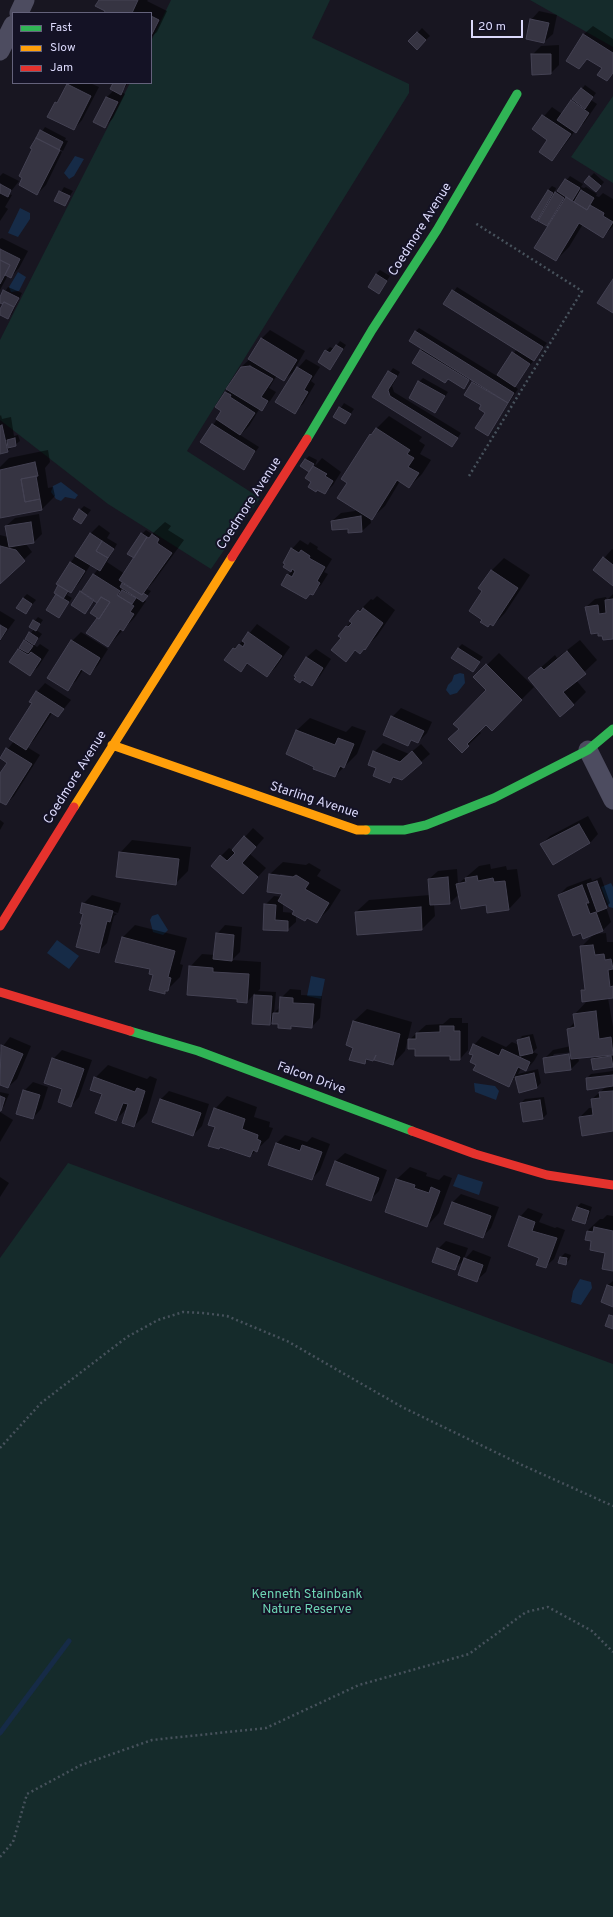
<!DOCTYPE html>
<style>
body{margin:0}
#map{position:relative;width:613px;height:1917px;overflow:hidden;background:#181621;font-family:Overpass,sans-serif}
canvas{display:block}
.legend{position:absolute;left:12px;top:12px;width:140px;height:72px;box-sizing:border-box;background:#141225;border:1px solid #64627b;margin:0;padding:5px 7px;list-style:none;font-size:12px;color:#dbd9fb}
.legend li{display:flex;align-items:center;gap:8px;height:20px}
.legend b{width:20px;border:1px solid #64627b}
.scale{position:absolute;left:471px;top:20px;width:52px;height:18px;box-sizing:border-box;border:2px solid #dbd9fb;border-top:0;padding-left:5px;font-size:12px;line-height:14px;white-space:nowrap;color:#dbd9fb;-webkit-text-stroke:3px #141225;paint-order:stroke}
</style>
<div id="map">
<canvas width="613" height="1917"></canvas>
<ul class="legend">
<li><b style="height:5px;background:#30b455"></b>Fast</li>
<li><b style="height:5px;background:#ff9f0a"></b>Slow</li>
<li><b style="height:5px;background:#e5322d"></b>Jam</li>
</ul>
<div class="scale">20 m</div>
</div>
<script>
const g = document.querySelector('canvas').getContext('2d');
g.lineJoin = 'round';
function fillPath(path, color) {
  g.fillStyle = color;
  g.fill(path, 'evenodd');
}
function shape(rows) {
  const path = new Path2D();
  for (const r of rows) {
    path.moveTo(r[0], r[1]);
    for (let i = 2; i < r.length; i += 2) path.lineTo(r[i], r[i + 1]);
  }
  return path;
}
function stroke(path, color, width, dash) {
  g.strokeStyle = color;
  g.lineWidth = width;
  g.lineCap = dash ? 'butt' : 'round';
  g.setLineDash(dash || []);
  g.stroke(path);
}
function drawText(font, color, halo, rows, align = 'center') {
  g.font = font + ' Overpass,sans-serif';
  g.lineWidth = 4;
  g.setLineDash([]);
  g.textBaseline = 'middle';
  g.strokeStyle = halo;
  g.fillStyle = color;
  for (const [text, x, y, turn = 0] of rows) {
    g.save();
    g.translate(x, y);
    g.rotate((+turn || 0) * Math.PI / 180);
    g.textAlign = isNaN(turn) ? turn : align;
    if (halo) g.strokeText(text, 0, 0);
    g.fillText(text, 0, 0);
    g.restore();
  }
}
fillPath(shape([
 [171,0,330,0,312,38,409,84,409,93,187,451,260,498,211,569,108,504,0,420,0,340,130,83,151,83,151,41],
 [530,0,613,0,613,47],
 [613,96,613,183,571,157],
 [68,1163,613,1364,613,1917,0,1917,0,1258]
]), '#152b2b');
fillPath(shape([
 [75,156,84,159,74,176,69,179,64,173],
 [20,208,30,213,30,219,18,237,8,233],
 [18,272,26,277,19,291,11,292,9,287],
 [61,482,78,495,75,499,65,497,61,501,56,499,51,492,53,486],
 [460,673,464,674,465,683,457,693,450,695,446,690,448,685,452,681,454,675],
 [611,883,613,887,613,908,609,907,601,887],
 [158,914,168,930,163,935,153,932,150,920,152,916],
 [57,940,79,956,69,969,47,953],
 [311,976,325,979,321,999,307,996],
 [474,1083,495,1086,499,1091,496,1100,475,1092],
 [458,1174,483,1182,479,1195,453,1186],
 [580,1279,591,1282,592,1288,581,1305,571,1302,573,1291]
]), '#162b47');
fillPath(shape([
 [100,0,148,0,147,1,167,11,157,32,151,37,151,13,105,13,106,11],
 [539,11,557,15,553,34,544,42,531,20],
 [593,26,613,39,613,74,607,80,603,68,588,59,579,68,567,60,584,34],
 [422,28,430,36,417,48,410,41],
 [559,45,559,65,551,73,532,55,541,46],
 [70,83,90,83,99,87,82,120,74,129,56,103,62,96],
 [114,83,128,83,122,92,125,94,113,118,105,127,95,122,107,97,114,90],
 [585,85,596,93,591,100,597,104,584,123,575,131,560,151,552,160,549,139,533,129,552,107,562,114],
 [45,127,66,138,65,140,68,141,63,151,40,139,40,141,62,152,46,185,37,194,20,185,24,177,20,175,33,149,31,148],
 [3,173,19,181,9,194,12,195,5,207,8,209,0,221,0,176],
 [594,173,604,182,600,187,585,182],
 [570,176,583,184,581,187,584,188,586,187,597,194,596,196,599,197,603,193,613,199,613,226,603,237,583,224,569,247,556,260,552,220,547,225,543,213,536,219,532,217,548,190,552,186,556,188,554,195],
 [64,187,73,191,64,205,56,201],
 [2,238,28,251,19,268,11,277,8,275,0,290,0,239],
 [380,270,390,276,382,288,376,274],
 [8,287,22,293,12,314,8,318,0,314,4,304,0,302,0,299],
 [457,287,547,343,514,386,518,389,488,435,486,412,483,405,465,395,474,381,471,378,463,388,448,379,413,363,423,349,415,332,419,328,497,376,517,349,445,304],
 [270,330,305,351,293,372,284,380,277,375,269,388,276,392,270,401,262,409,260,408,249,426,240,435,259,447,244,468,202,442,223,410,217,407,241,367,250,359,261,339],
 [340,341,346,345,330,369,326,351,330,347,334,349],
 [306,359,320,367,311,381,315,384,303,404,294,412,298,368],
 [393,368,400,372,392,386,394,392,461,433,452,446,373,397],
 [423,378,448,392,435,412,419,382],
 [344,403,354,409,345,422,335,417],
 [1,415,2,419,11,417,14,436,18,435,20,441,7,451,0,453,0,416],
 [389,416,422,437,419,441,425,445,420,454,431,460,422,474,409,487,400,481,385,506,372,518,370,517,371,523,362,531,349,532,349,528,332,521,341,513,355,511,357,509,348,482,370,435],
 [48,450,50,462,45,468,48,488,53,487,55,496,42,509,0,518,0,467,9,458],
 [309,456,317,460,315,466,322,458,341,472,333,485,325,493,312,481,312,468,309,471,305,460],
 [84,506,91,510,81,523,80,510],
 [39,514,42,534,34,542,26,544,32,552,0,582,0,535,8,537,6,526,15,518],
 [165,522,171,526,168,530,184,540,154,581,147,589,151,591,144,600,146,601,135,617,108,646,97,618,99,602,95,600,85,613,81,592,98,569,91,564,79,583,71,592,69,591,67,595,72,598,59,617,58,594,60,585,57,583,90,534,99,525,110,533,107,538,117,544,107,562,125,574,137,554,142,534,146,530,152,534],
 [300,540,308,545,310,542,318,547,317,549,332,559,324,572,328,574,321,585,306,598,288,575,292,571,284,567,292,549],
 [612,549,613,550,613,585,594,570],
 [504,558,530,575,505,613,493,625,491,624,488,626,483,619,484,591,491,571],
 [27,594,36,600,25,613,23,598],
 [613,594,613,637,603,635,586,607,595,599,606,597,607,600],
 [377,596,395,610,377,636,365,648,356,650,346,660,342,638,340,636,359,611,371,599,373,600],
 [0,611,15,620,0,641],
 [38,617,43,620,36,630,42,634,34,645,37,647,40,644,49,650,38,667,29,675,10,662,34,629,30,626],
 [257,624,290,647,276,667,267,676,249,663,241,671,234,648,243,641],
 [81,632,108,649,98,665,90,674,83,670,76,681,67,689,72,641],
 [580,640,597,660,576,680,586,692,574,704,529,678,555,655,557,658],
 [462,644,483,657,473,670,458,648],
 [316,649,331,659,320,676,312,684,295,675,307,657],
 [499,653,534,687,492,729,486,724,479,731,481,733,462,751,460,729,488,690,475,677],
 [45,683,71,700,58,716,52,713,34,740,27,747,40,755,14,796,6,804,0,800,0,775,8,762,1,758,14,741,33,703,37,692],
 [401,708,432,722,427,733,418,742,413,739,408,745,392,717],
 [310,718,346,732,352,726,366,731,357,754,335,776,315,767,297,730],
 [383,743,409,754,421,744,430,754,401,779,396,777,390,782,378,768,374,752],
 [588,816,598,834,590,843,553,864,542,844,550,836],
 [0,820,4,823,0,830],
 [253,828,264,838,250,854,266,868,243,893,221,856,229,848,233,850],
 [132,840,191,847,188,871,175,884,120,853],
 [283,862,306,865,309,863,321,870,317,876,341,890,329,909,316,922,308,917,296,915,296,922,287,930,264,929,265,905,274,896,282,897,284,894,270,874],
 [280,874,298,877,298,879,280,876],
 [283,903,296,910,294,913,283,912],
 [490,864,491,869,506,866,507,870,517,869,521,896,509,909,487,904,459,894,450,903,434,904,435,916,422,929,358,934,356,912,369,900,430,895,429,879,438,871,457,869,458,884,479,866],
 [601,877,610,903,606,907,611,922,603,930,595,934,606,933,607,942,613,942,613,997,608,998,613,1027,613,1065,592,1059,596,1055,578,1057,579,1061,570,1070,544,1059,553,1050,571,1046,568,1029,575,1022,574,1015,588,1000,582,991,586,987,581,947,594,934,559,895,567,887,591,878,592,881],
 [574,1052,574,1054,552,1057,554,1054],
 [92,895,121,903,118,913,91,905,91,907,117,914,114,916,107,943,98,952,77,946,84,913,83,904],
 [135,925,187,938,180,964,183,965,180,977,164,993,152,968,122,938],
 [225,925,242,927,240,952,232,960,261,962,260,989,258,991,276,992,274,1013,280,1007,281,998,290,989,301,990,301,995,322,996,320,1018,312,1027,293,1025,290,1028,274,1020,270,1024,253,1023,255,993,247,1002,190,967,202,954,215,955,217,934],
 [367,1009,412,1022,405,1051,393,1064,374,1059,369,1058,365,1063,354,1047,347,1045,354,1021],
 [450,1018,462,1018,462,1023,468,1023,468,1050,460,1059,451,1055,416,1048,409,1040,426,1025,443,1024],
 [533,1034,537,1048,533,1052,538,1054,534,1061,526,1070,521,1068,518,1074,538,1069,541,1083,537,1087,516,1077,508,1085,477,1064,474,1045,482,1036,506,1047,512,1042,519,1045,518,1041,522,1036],
 [10,1037,31,1046,17,1079,8,1087,0,1084,0,1050],
 [62,1050,92,1060,79,1097,71,1106,53,1059],
 [108,1065,147,1079,150,1076,157,1079,147,1113,134,1126,128,1107,116,1120,95,1078],
 [613,1071,613,1130,580,1117,589,1108,593,1108,592,1099,607,1086,587,1078,591,1074],
 [33,1082,48,1087,41,1109,33,1118,24,1091],
 [169,1091,209,1104,202,1126,193,1135,160,1100],
 [0,1092,9,1094,4,1106,0,1110],
 [227,1096,257,1107,254,1117,270,1122,269,1127,273,1128,269,1138,250,1156,216,1126,215,1109],
 [544,1097,547,1114,543,1118,521,1103,525,1099],
 [0,1112,13,1120,0,1142],
 [285,1135,307,1142,312,1137,330,1144,320,1170,312,1179,269,1164,277,1143],
 [345,1153,387,1170,379,1191,370,1200,328,1185,336,1161],
 [410,1167,427,1173,426,1176,439,1180,444,1175,452,1178,439,1213,427,1226,386,1211,397,1179],
 [0,1177,9,1183,0,1197],
 [461,1194,499,1207,491,1228,482,1237,453,1202],
 [581,1203,592,1207,588,1219,584,1223,577,1207],
 [528,1208,543,1214,539,1222,555,1228,557,1227,565,1230,554,1259,545,1267,520,1217],
 [607,1215,613,1216,613,1270,606,1252,593,1240,587,1231,600,1219,603,1219],
 [446,1241,468,1248,463,1261,454,1269,438,1249],
 [473,1250,491,1257,486,1272,477,1280,465,1259],
 [565,1253,571,1255,569,1260,565,1264,560,1262,561,1257],
 [613,1281,613,1306,608,1285]
]), '#0007');
stroke(shape([
 [0,1733,69,1641]
]), '#162b47', 5);
const building = shape([
 [99,0,138,0,132,13,104,13,105,11,95,6,99,0],
 [151,16,159,20,151,36,151,16],
 [530,19,549,23,544,43,526,39,530,19],
 [417,32,426,40,417,50,408,41,417,32],
 [583,34,613,53,613,73,607,81,597,75,602,68,587,59,579,69,566,61,583,34],
 [531,54,551,54,551,74,532,75,531,54],
 [113,83,126,83,121,95,110,89,113,83],
 [67,84,91,96,74,130,47,117,55,102,57,103,67,84],
 [581,88,593,97,585,109,572,99,581,88],
 [106,97,118,102,105,128,93,122,106,97],
 [571,100,589,113,576,133,557,120,571,100],
 [542,115,571,134,552,161,539,152,547,140,532,129,542,115],
 [40,130,63,142,59,150,36,138,40,130],
 [36,138,60,150,37,195,19,185,22,178,19,176,32,149,30,148,36,138],
 [589,176,601,186,596,192,584,182,589,176],
 [565,179,580,188,572,201,557,191,565,179],
 [0,184,11,190,8,197,0,193,0,184],
 [548,190,553,193,537,221,531,217,548,190],
 [581,190,594,198,587,210,574,202,581,190],
 [59,191,70,196,65,206,54,201,59,191],
 [555,192,564,198,547,226,538,221,555,192],
 [566,197,587,210,590,205,604,213,603,216,613,222,603,238,579,223,556,261,534,248,566,197],
 [0,249,20,259,11,278,5,275,10,265,0,260,0,249],
 [0,260,10,265,0,284,0,260],
 [376,274,387,281,379,294,368,287,376,274],
 [613,279,613,313,597,303,613,279],
 [3,290,19,298,14,307,4,302,2,304,0,303,0,297,3,290],
 [452,290,543,347,534,361,443,304,452,290],
 [4,302,14,307,8,319,0,315,0,309,4,302],
 [415,331,514,393,508,403,409,341,415,331],
 [261,338,297,360,284,381,248,359,261,338],
 [336,345,343,349,330,370,318,362,325,350,330,353,336,345],
 [420,350,469,380,464,389,448,379,445,383,412,363,420,350],
 [512,352,530,364,515,387,497,375,512,352],
 [250,366,273,379,261,397,268,401,262,411,226,389,241,367,250,366],
 [297,367,312,376,304,390,308,392,295,414,275,402,297,367],
 [388,371,397,376,388,390,390,396,458,438,452,447,372,397,388,371],
 [418,381,445,396,435,413,409,398,418,381],
 [472,382,508,403,488,436,475,428,485,413,479,409,481,405,464,395,472,382],
 [225,392,231,395,230,397,255,413,240,435,216,419,221,411,215,407,225,392],
 [339,407,351,414,345,424,333,417,339,407],
 [212,424,255,451,244,470,200,442,212,424],
 [2,425,8,452,0,454,0,426,2,425],
 [376,428,410,450,407,454,414,458,408,467,419,473,409,488,397,480,372,520,337,498,347,483,341,479,370,434,371,435,376,428],
 [15,438,16,446,8,448,7,440,15,438],
 [305,459,314,464,309,472,300,466,305,459],
 [35,462,38,476,21,479,25,502,40,499,42,510,0,518,0,470,35,462],
 [313,466,327,474,325,476,333,481,325,494,317,490,316,492,308,487,311,482,305,478,313,466],
 [36,476,40,499,25,502,21,479,36,476],
 [79,509,87,515,81,524,73,519,79,509],
 [361,516,362,532,348,533,348,529,332,530,331,521,361,516],
 [31,522,34,543,9,547,5,526,31,522],
 [90,533,102,541,96,551,108,558,100,571,75,556,90,533],
 [141,533,147,537,134,558,127,554,141,533],
 [152,534,159,539,157,543,172,553,142,595,119,580,147,537,149,538,152,534],
 [102,541,114,549,108,558,96,551,102,541],
 [0,546,16,550,25,561,0,584,0,546],
 [291,548,299,553,301,550,310,556,309,558,325,567,317,581,320,583,313,595,310,594,306,599,281,585,287,574,292,577,295,571,292,569,291,572,283,567,285,564,283,563,291,548],
 [603,557,613,565,613,586,593,570,603,557],
 [70,562,85,571,71,593,56,584,70,562],
 [491,570,518,588,493,626,490,624,488,627,480,622,482,620,469,611,482,591,478,588,491,570],
 [93,574,120,591,117,595,134,606,130,612,134,614,123,631,120,629,108,647,86,633,97,618,99,619,110,602,101,597,97,603,81,592,93,574],
 [122,583,142,595,143,593,148,596,143,602,120,587,122,583],
 [58,585,68,591,63,599,54,593,58,585],
 [122,590,136,598,132,604,118,596,122,590],
 [80,591,94,600,85,614,71,605,80,591],
 [56,594,69,602,59,618,46,610,56,594],
 [101,597,110,602,99,619,90,613,101,597],
 [23,598,32,604,26,614,16,608,23,598],
 [613,599,613,639,603,640,602,636,598,636,598,633,591,634,585,607,598,605,599,614,606,613,605,600,613,599],
 [363,608,383,623,365,650,364,649,360,654,355,650,346,662,331,650,341,638,338,636,346,626,348,627,352,623,349,621,358,610,360,612,363,608],
 [33,620,40,624,36,631,29,627,33,620],
 [0,625,7,629,0,640,0,625],
 [29,632,38,638,34,645,25,639,29,632],
 [248,632,282,656,267,677,247,663,241,672,224,660,233,648,235,649,239,644,243,647,245,643,242,641,248,632],
 [24,640,33,646,28,653,19,648,24,640],
 [71,640,100,658,90,675,81,669,68,691,47,678,71,640],
 [458,648,480,662,473,672,451,658,458,648],
 [18,649,28,655,31,652,41,659,30,676,9,662,18,649],
 [567,651,586,674,563,692,574,705,560,717,528,678,541,667,544,670,567,651],
 [306,657,323,668,312,686,302,680,300,683,294,679,296,677,294,676,306,657],
 [486,664,522,700,492,731,486,725,467,744,469,746,462,753,448,739,459,729,453,724,486,690,473,677,486,664],
 [36,691,64,709,58,717,50,712,26,750,9,739,32,703,29,702,36,691],
 [391,716,424,731,418,743,411,740,408,746,383,735,391,716],
 [296,730,335,745,338,738,354,744,344,768,340,766,335,777,313,769,314,767,286,754,296,730],
 [6,748,32,764,6,805,0,802,0,773,7,763,0,758,6,748],
 [373,751,400,762,412,751,422,763,402,780,393,777,390,783,373,776,376,768,368,765,373,751],
 [579,824,590,843,553,865,540,844,579,824],
 [244,836,256,847,242,863,258,877,243,894,211,866,220,855,227,861,235,853,232,850,244,836],
 [119,852,179,859,176,885,116,877,119,852],
 [269,874,293,877,296,875,309,883,305,889,329,903,317,923,307,918,305,921,292,914,294,911,278,901,282,894,267,892,269,874],
 [477,876,478,881,493,878,494,882,505,881,509,910,487,913,486,905,461,909,456,884,466,882,465,878,477,876],
 [448,877,450,904,430,905,428,879,448,877],
 [597,881,607,908,597,912,587,884,597,881],
 [582,885,589,903,586,903,590,914,596,912,603,931,583,939,581,933,573,936,558,895,582,885],
 [82,903,113,911,110,922,107,921,99,953,76,947,82,924,80,924,83,914,80,913,82,903],
 [264,904,276,905,275,920,288,921,288,931,263,930,264,904],
 [421,907,422,930,357,935,355,912,421,907],
 [216,933,234,935,232,961,213,959,216,933],
 [122,937,175,951,168,977,171,978,168,991,165,991,165,994,149,990,153,975,149,974,150,969,115,962,122,937],
 [593,945,595,955,604,954,605,960,611,959,613,969,608,970,610,987,613,986,613,998,582,1002,581,990,585,990,580,946,593,945],
 [189,966,213,968,213,972,249,974,247,1003,237,1002,237,999,187,995,189,966],
 [254,995,272,996,270,1025,252,1024,254,995],
 [280,997,293,998,293,1003,314,1004,312,1028,291,1026,291,1029,278,1028,278,1024,272,1024,273,1013,279,1013,280,997],
 [596,1011,599,1039,611,1037,613,1055,571,1059,567,1029,575,1027,573,1014,596,1011],
 [353,1021,400,1034,393,1065,374,1060,376,1055,373,1061,366,1059,365,1064,349,1060,353,1048,346,1045,353,1021],
 [440,1026,454,1026,454,1031,460,1031,460,1060,450,1060,450,1056,415,1056,415,1049,408,1049,408,1039,416,1039,416,1033,440,1032,440,1026],
 [529,1037,533,1053,520,1056,517,1040,529,1037],
 [473,1044,499,1056,502,1049,530,1062,526,1071,518,1067,509,1087,473,1070,476,1065,470,1062,473,1055,469,1054,473,1044],
 [1,1045,23,1054,8,1088,0,1085,1,1045],
 [569,1054,571,1070,545,1073,543,1058,569,1054],
 [611,1056,613,1067,593,1070,591,1059,611,1056],
 [52,1058,84,1069,71,1107,58,1102,62,1089,44,1083,52,1058],
 [534,1073,537,1088,519,1093,515,1077,534,1073],
 [613,1075,613,1086,587,1090,586,1078,613,1075],
 [94,1077,135,1092,137,1088,145,1091,134,1127,122,1123,128,1104,123,1103,116,1121,95,1113,102,1094,90,1090,94,1077],
 [23,1090,40,1095,33,1119,16,1114,23,1090],
 [613,1091,613,1131,582,1136,579,1117,593,1115,591,1099,600,1098,599,1092,613,1091],
 [0,1096,5,1098,1,1111,0,1111,0,1096],
 [160,1099,201,1113,193,1136,152,1122,160,1099],
 [540,1100,543,1119,523,1122,520,1103,540,1100],
 [214,1108,245,1119,242,1129,258,1135,257,1139,261,1141,257,1152,253,1150,250,1157,220,1147,219,1149,208,1146,215,1127,208,1125,214,1108],
 [276,1143,300,1151,302,1145,322,1152,312,1180,268,1165,276,1143],
 [335,1161,379,1178,371,1201,326,1185,335,1161],
 [396,1179,415,1185,414,1188,429,1193,431,1187,440,1191,427,1227,385,1212,396,1179],
 [452,1202,491,1216,483,1238,444,1224,452,1202],
 [577,1207,589,1211,585,1224,572,1220,577,1207],
 [519,1216,535,1222,532,1231,557,1238,546,1268,536,1265,539,1258,508,1246,519,1216],
 [594,1227,613,1231,613,1271,602,1269,605,1253,590,1250,591,1241,585,1240,587,1231,593,1232,594,1227],
 [437,1248,460,1257,455,1270,432,1262,437,1248],
 [560,1257,567,1258,566,1265,558,1263,560,1257],
 [464,1258,483,1265,477,1282,458,1275,464,1258],
 [607,1285,613,1287,613,1307,601,1302,607,1285],
 [609,1315,613,1316,613,1329,605,1326,609,1315]
]);
fillPath(building, '#363442');
stroke(building, '#444253', 1);
stroke(shape([
 [469,476,582,291,475,223],
 [0,1448,41,1403,127,1337,158,1320,183,1312,203,1313,227,1316,287,1341,402,1407,522,1465,613,1506],
 [0,1857,13,1842,27,1794,81,1765,152,1740,266,1728,359,1685,469,1654,526,1612,548,1607,592,1631,613,1652]
]), '#47525c', 2.5, [2, 3]);
stroke(shape([
 [19,13,25,0],
 [0,51,13,25],
 [588,750,613,800]
]), '#4d4c60', 19);
stroke(shape([
 [307,439,372,330,437,230,517,94],
 [366,830,404,830,426,825,494,798,588,750,613,729],
 [130,1031,198,1051,412,1131]
]), '#30b455', 9);
stroke(shape([
 [112,745,357,830,366,830],
 [74,807,232,557]
]), '#ff9f0a', 9);
stroke(shape([
 [232,557,307,439],
 [0,926,74,807],
 [0,992,130,1031],
 [412,1131,475,1154,547,1175,613,1185]
]), '#e5322d', 9);
drawText('13px', '#dbd9fb', '#141225', [
 ["Coedmore Avenue",421,230,-58],
 ["Coedmore Avenue",250,504,-57],
 ["Coedmore Avenue",76,778,-58],
 ["Starling Avenue",314,801,18],
 ["Falcon Drive",311,1079,20]
]);
drawText('13px', '#6dd4b4', '#141225', [
 ["Kenneth Stainbank",307,1595],
 ["Nature Reserve",307,1610]
]);
</script>
